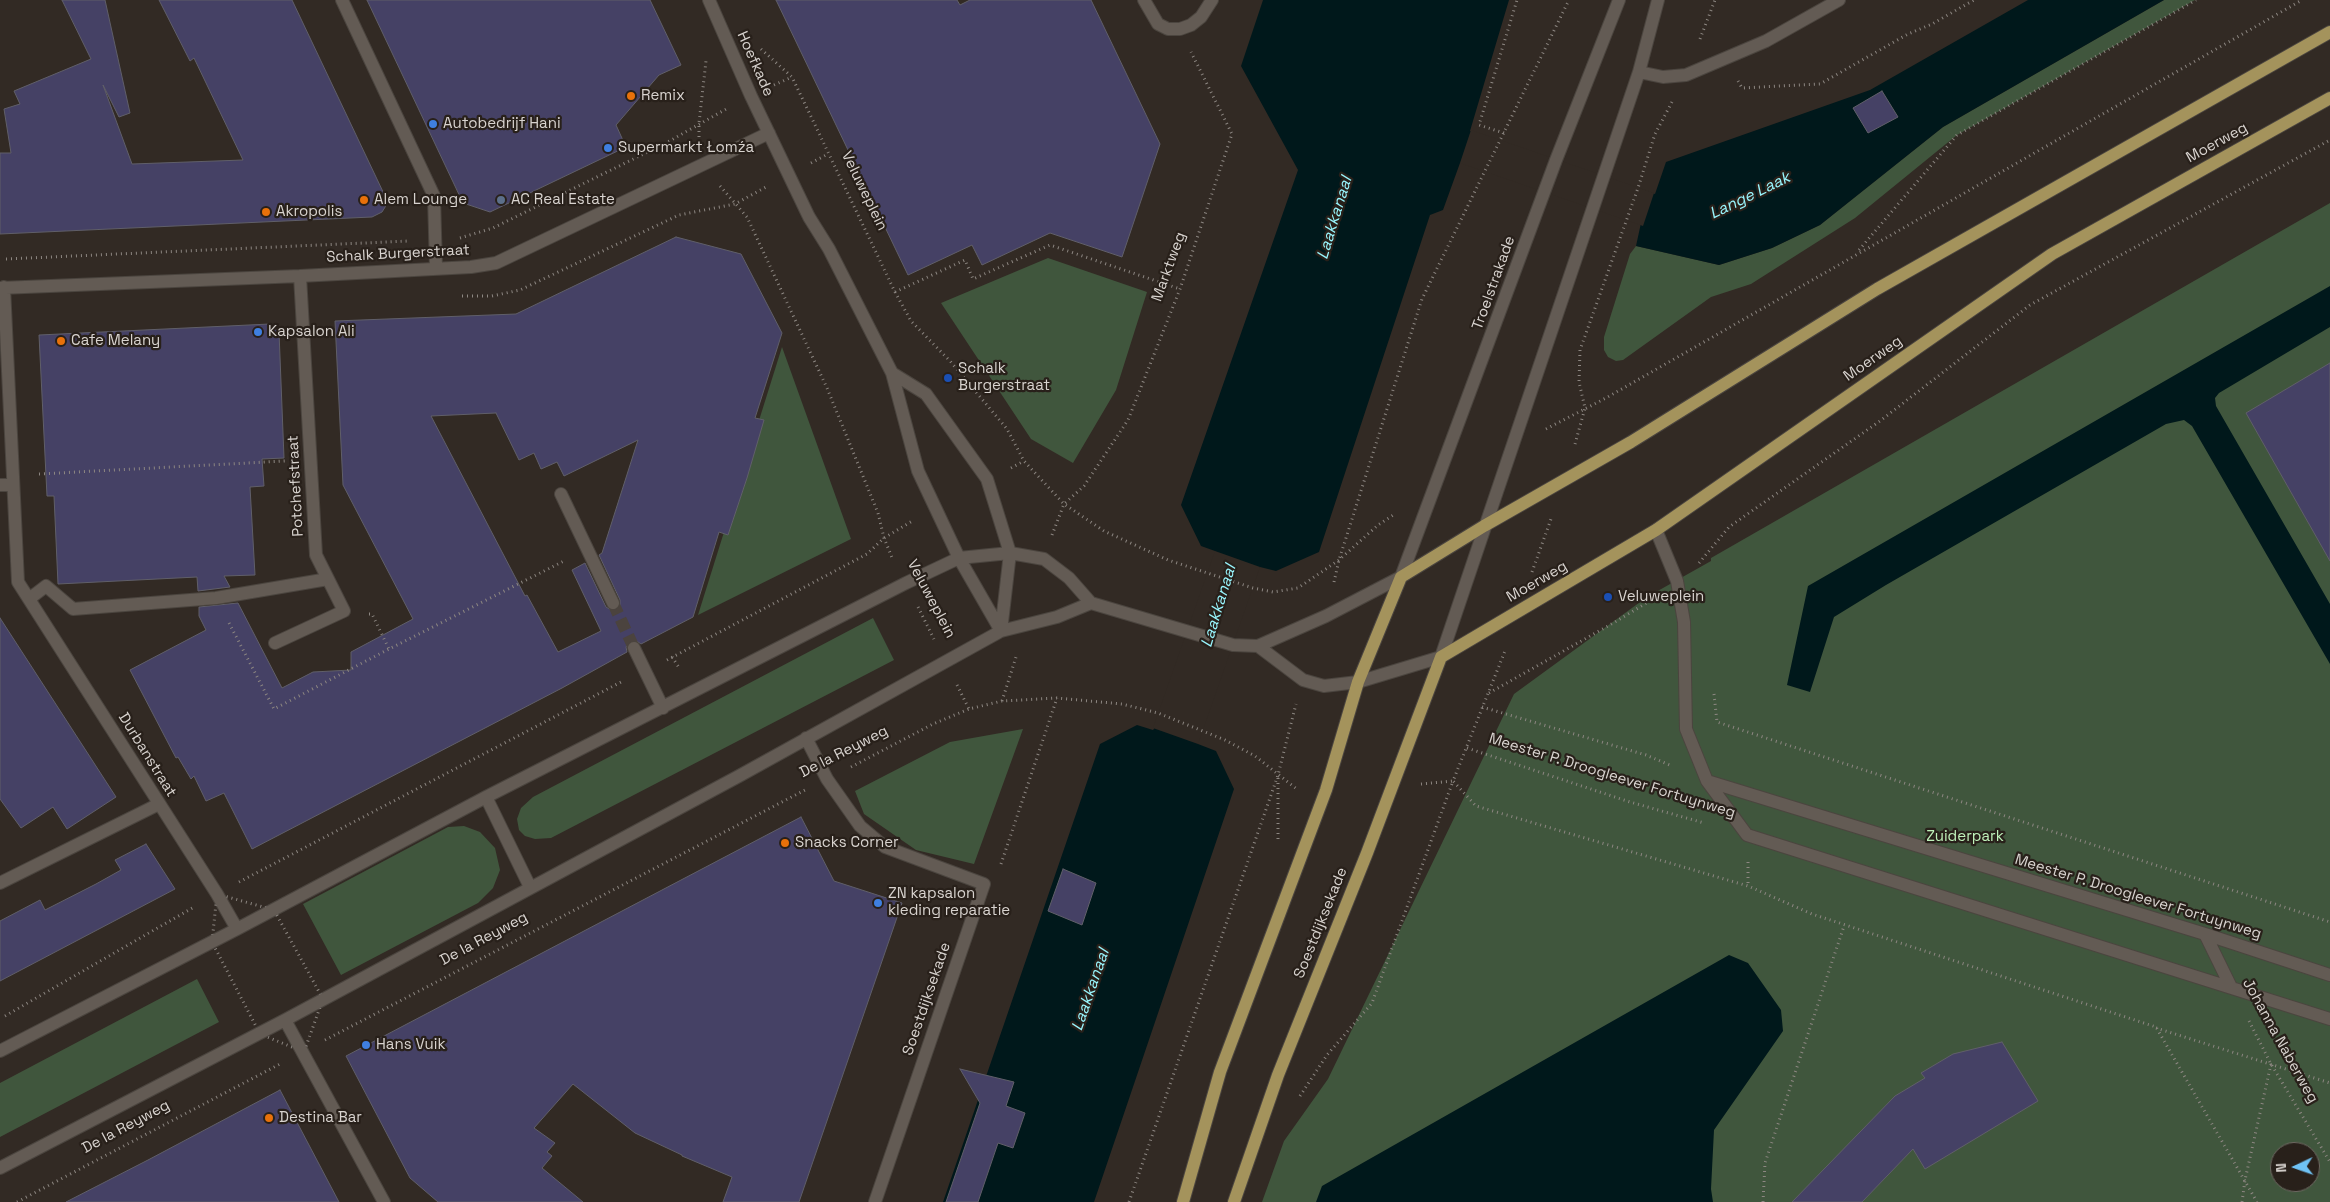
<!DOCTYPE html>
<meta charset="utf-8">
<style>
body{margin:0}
#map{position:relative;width:2330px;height:1202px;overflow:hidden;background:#322a24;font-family:"Space Grotesk",sans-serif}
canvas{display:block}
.north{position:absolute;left:2270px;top:1142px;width:50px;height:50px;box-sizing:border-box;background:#28201a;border:1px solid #6e6862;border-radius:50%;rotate:267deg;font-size:14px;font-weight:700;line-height:20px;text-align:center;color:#d8d3cf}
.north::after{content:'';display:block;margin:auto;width:18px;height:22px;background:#6fc2f4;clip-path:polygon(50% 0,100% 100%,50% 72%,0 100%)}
</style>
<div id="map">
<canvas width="2330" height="1202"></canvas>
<div class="north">N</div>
</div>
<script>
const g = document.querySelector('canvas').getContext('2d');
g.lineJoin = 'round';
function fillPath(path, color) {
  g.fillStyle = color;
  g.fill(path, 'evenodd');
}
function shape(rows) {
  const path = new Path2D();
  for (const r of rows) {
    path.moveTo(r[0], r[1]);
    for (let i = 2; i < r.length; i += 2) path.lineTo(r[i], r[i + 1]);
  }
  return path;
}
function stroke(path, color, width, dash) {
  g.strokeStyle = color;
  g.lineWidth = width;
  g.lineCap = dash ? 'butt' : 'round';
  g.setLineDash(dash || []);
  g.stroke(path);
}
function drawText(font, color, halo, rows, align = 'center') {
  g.font = font + ' "Space Grotesk",sans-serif';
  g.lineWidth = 4.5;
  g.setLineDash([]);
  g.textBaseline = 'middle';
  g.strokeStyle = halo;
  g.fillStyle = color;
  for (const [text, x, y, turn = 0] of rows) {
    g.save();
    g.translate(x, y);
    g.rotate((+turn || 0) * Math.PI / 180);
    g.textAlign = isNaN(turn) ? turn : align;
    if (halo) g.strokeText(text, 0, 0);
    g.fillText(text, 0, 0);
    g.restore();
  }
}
fillPath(shape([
 [2164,0,2195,0,1957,135,1855,218,1751,284,1711,297,1623,360,1616,361,1608,357,1604,350,1604,337,1630,254,1636,246,1719,265,1772,248,1820,225,1943,127],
 [2330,203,2330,1202,1262,1202,1284,1141,1328,1079,1514,694,1647,597,1711,561,1711,558],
 [2280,1152,2310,1152,2310,1182,2280,1182],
 [1048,258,1147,292,1116,390,1073,463,1031,439,941,303],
 [782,347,851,539,698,615],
 [873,618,894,660,551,838,535,839,525,836,519,830,517,819,521,808,533,797],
 [1023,729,974,864,916,850,864,814,855,791,950,742],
 [464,826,480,832,495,848,500,870,493,888,478,903,341,975,303,904,448,827],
 [197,979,219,1022,0,1137,0,1083]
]), '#40563d');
fillPath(shape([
 [1263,0,1509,0,1470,131,1655,194,1666,162,1870,90,2028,0,2164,0,1943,127,1820,225,1772,248,1719,265,1636,246,1641,223,1464,162,1460,163,1443,210,1430,215,1319,552,1276,571,1260,567,1258,569,1197,738,1198,744,1216,751,1234,789,1094,1202,943,1202,1100,744,1137,725,1153,730,1157,725,1216,554,1215,551,1201,546,1181,505,1298,170,1241,66],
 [2330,286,2330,327,2219,393,2215,398,2216,406,2330,604,2330,664,2192,426,2184,420,2166,424,1886,585,1834,617,1810,692,1787,685,1808,586],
 [1729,955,1748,963,1781,1010,1783,1031,1714,1130,1711,1189,1713,1202,1316,1202,1322,1186]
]), '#00181b');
fillPath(shape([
 [1471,130,1654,193,1643,226,1460,163],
 [1215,551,1260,567,1198,744,1153,728]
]), '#322a24');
const building = shape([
 [62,0,105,0,130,113,119,117,103,85,132,164,243,160,194,58,190,61,159,0,292,0,385,196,387,204,382,212,372,217,0,234,0,153,11,153,4,109,20,104,14,91,91,59,62,0],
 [367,0,650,0,681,65,659,75,616,125,626,147,490,212,463,203,367,0],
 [776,0,957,0,960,5,970,0,1091,0,1160,144,1122,257,1050,233,982,265,972,245,908,275,776,0],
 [1882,91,1898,117,1868,133,1853,108,1882,91],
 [676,237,741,254,782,333,755,418,764,420,747,478,728,535,719,532,693,617,641,644,635,640,630,641,626,647,627,652,562,688,252,849,224,793,206,801,194,776,191,779,178,757,176,758,130,670,206,630,199,616,199,607,238,603,282,688,313,672,351,670,351,652,413,619,343,485,335,321,516,314,676,237],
 [496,413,519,460,534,453,541,469,557,462,564,476,638,440,602,553,599,555,620,600,620,607,613,611,606,607,585,563,572,570,601,631,558,652,527,595,525,596,431,416,496,413],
 [270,324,279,332,284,458,262,459,264,486,250,487,255,575,224,576,230,587,198,591,197,577,58,584,54,496,47,496,39,335,270,324],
 [2330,363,2330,561,2246,413,2330,363],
 [0,618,116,797,67,829,53,807,21,828,0,799,0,618],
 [801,817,834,881,902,903,799,1202,723,1202,732,1177,682,1156,682,1155,635,1133,573,1084,534,1128,555,1143,547,1152,552,1156,542,1168,583,1202,438,1202,410,1178,346,1056,801,817],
 [146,844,175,889,0,981,0,921,40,900,45,910,96,884,121,870,115,860,146,844],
 [1063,869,1096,883,1082,925,1048,911,1063,869],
 [2002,1042,2038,1101,1925,1169,1913,1149,1862,1202,1792,1202,1895,1096,1925,1078,1921,1073,1953,1054,2002,1042],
 [960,1069,1014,1082,1006,1106,1025,1113,1013,1148,998,1143,978,1202,946,1202,980,1103,960,1069],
 [280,1090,339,1202,66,1202,148,1160,280,1090]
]);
fillPath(building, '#454165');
stroke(building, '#605f69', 1);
stroke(shape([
 [613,603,634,648]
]), '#4b433e', 12, [12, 6]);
const minor = shape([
 [342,0,434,196,436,269],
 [709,0,751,96,809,217,829,249,892,373,918,471,959,558,1001,631],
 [1144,0,1158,24,1168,29,1180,29,1191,25,1201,17,1212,0],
 [1639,72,1663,77,1686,75,1766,41,1839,0],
 [4,287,18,582,217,894,237,929],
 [0,288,300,276,471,267,496,263,769,133],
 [892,373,926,394,987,479,1010,553,1001,631],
 [0,485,13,485],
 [561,494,613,603],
 [1656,530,1677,581,1684,622,1686,729,1707,781,1747,835,2330,1019],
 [29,599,46,586,73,609,216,598,328,579],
 [275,643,344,611,316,555,300,276],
 [1258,646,1303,680,1324,686,1358,682,1441,657,1639,72,1658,0],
 [634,648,663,708],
 [806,738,827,779,860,826,885,847,984,884,875,1202],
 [1707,781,2205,934,2330,975],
 [486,797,530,887],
 [0,883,159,804],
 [2205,934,2231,987],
 [285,1020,384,1202],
 [0,1051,237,929,486,797,906,583,959,558,1010,553,1044,559,1069,578,1091,603,1233,645,1258,646,1326,616,1401,577,1556,160,1619,0],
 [0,1168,285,1020,739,776,1001,631,1057,617,1091,603]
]);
const major = shape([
 [1183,1202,1220,1072,1326,790,1358,682,1401,577,1484,526,1631,442,1877,289,2330,32],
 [1234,1202,1278,1075,1367,853,1441,657,1656,530,2052,254,2330,98]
]);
stroke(minor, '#4b453f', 14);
stroke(major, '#4b453f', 14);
stroke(shape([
 [1700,39,1715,0],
 [761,49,792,77,895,292,911,321,950,361,1007,429,1024,461,1064,504,1104,531,1168,560,1253,588,1273,592,1298,588,1339,560,1378,525,1395,514],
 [1738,81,1742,88,1820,84,1908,34,1932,24,1974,0],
 [774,85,792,77],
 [1504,133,1479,125,1517,0],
 [699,137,699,123,706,61],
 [811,163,828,154],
 [720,186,747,217,827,388,878,513,884,538,893,560],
 [460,238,493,228,666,143,728,108],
 [1859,250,1957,135,2196,0],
 [6,259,409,241],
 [895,292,965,260,973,279,1050,245,1180,289],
 [462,296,492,296,520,290,679,215,735,204,766,187],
 [1546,429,1606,398,2302,0],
 [1575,444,1585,408,1579,382,1580,350,1638,188,1655,134,1672,102],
 [1011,468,1024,461],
 [39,474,285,461],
 [1052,535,1064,504,1084,486,1128,420,1180,289,1232,134,1191,52],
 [1699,563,1729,527,1880,421,2030,305,2330,140],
 [1532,572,1551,519],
 [1334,582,1339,560,1422,299,1569,0],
 [918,607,934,639],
 [369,614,372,614,389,649],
 [229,623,274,709,389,649,564,561],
 [672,657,680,669],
 [667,660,867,554,884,538,914,520],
 [957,685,969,709,1002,701,1057,698,1122,704,1158,713,1225,740,1255,756,1298,790],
 [1489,693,1615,622,1653,599],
 [1714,694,1717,722,2330,922],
 [1002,701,1017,654],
 [1482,707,1646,755,1672,766],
 [1467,748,1630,802,1704,823],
 [851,767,933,724,969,709],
 [1278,778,1278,840],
 [1421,784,1453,781,1505,651],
 [1748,862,1748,886],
 [1001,864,1057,698],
 [239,882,621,682],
 [217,894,274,910,323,999,304,1052,260,1034,212,942,217,894],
 [5,1016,194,907],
 [2249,1021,2271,1064,2330,1162],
 [2156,1028,2330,1083],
 [325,1040,805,790],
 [1300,1096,1327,1055,1372,1003,1453,781,1476,806,1748,886,1812,914,2156,1027,2257,1202],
 [17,1202,280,1064],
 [1129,1202,1278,775,1296,704],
 [1763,1202,1765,1163,1844,926],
 [2242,1202,2245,1180,2271,1064]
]), '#8d8782', 3, [1, 4]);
stroke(minor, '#635b54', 12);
stroke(major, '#a4935c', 12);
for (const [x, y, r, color] of [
 [631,96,5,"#e8710a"],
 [433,124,5,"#3f7fe0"],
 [608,148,5,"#3f7fe0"],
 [364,200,5,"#e8710a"],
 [501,200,5,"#5c6f8a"],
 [266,212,5,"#e8710a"],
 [258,332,5,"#3f7fe0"],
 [61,341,5,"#e8710a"],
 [948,378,5,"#1a4fb4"],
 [1608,597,5,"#1a4fb4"],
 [785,843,5,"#e8710a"],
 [878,903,5,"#3f7fe0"],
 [366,1045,5,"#3f7fe0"],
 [269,1118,5,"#e8710a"]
]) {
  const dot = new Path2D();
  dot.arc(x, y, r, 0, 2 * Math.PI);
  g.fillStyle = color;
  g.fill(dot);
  stroke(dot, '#28201a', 2);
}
drawText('15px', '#d8d3cf', '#28201a', [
 ["Hoefkade",755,64,66],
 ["Moerweg",2217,143,-29],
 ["Veluweplein",864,191,64],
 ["Schalk Burgerstraat",398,254,-3],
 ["Marktweg",1169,267,-70],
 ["Troelstrakade",1494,283,-70],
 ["Moerweg",1873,359,-35],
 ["Potchefstraat",296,486,-93],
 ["Moerweg",1537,582,-30],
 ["Veluweplein",931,599,62],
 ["De la Reyweg",844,752,-27],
 ["Durbanstraat",147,755,58],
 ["Meester P. Droogleever Fortuynweg",1612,776,17],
 ["Meester P. Droogleever Fortuynweg",2138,897,17],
 ["Soestdijksekade",1321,923,-68],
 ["De la Reyweg",484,939,-28],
 ["Soestdijksekade",927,999,-71],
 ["Johanna Naberweg",2280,1041,61],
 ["De la Reyweg",126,1127,-28]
]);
drawText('15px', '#d8d3cf', '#28201a', [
 ["Remix",641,96],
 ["Autobedrijf Hani",443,124],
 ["Supermarkt Łomźa",618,148],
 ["Alem Lounge",374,200],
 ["AC Real Estate",511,200],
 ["Akropolis",276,212],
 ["Kapsalon Ali",268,332],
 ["Cafe Melany",71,341],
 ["Schalk",958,369],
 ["Burgerstraat",958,386],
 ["Veluweplein",1618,597],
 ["Snacks Corner",795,843],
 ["ZN kapsalon",888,894],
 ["kleding reparatie",888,911],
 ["Hans Vuik",376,1045],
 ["Destina Bar",279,1118]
], 'left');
drawText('15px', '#bff1ba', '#28201a', [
 ["Zuiderpark",1965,837]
]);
drawText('italic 16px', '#99f6fe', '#28201a', [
 ["Lange Laak",1750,196,-26],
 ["Laakkanaal",1335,218,-73],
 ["Laakkanaal",1219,606,-73],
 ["Laakkanaal",1091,990,-71]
]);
</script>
